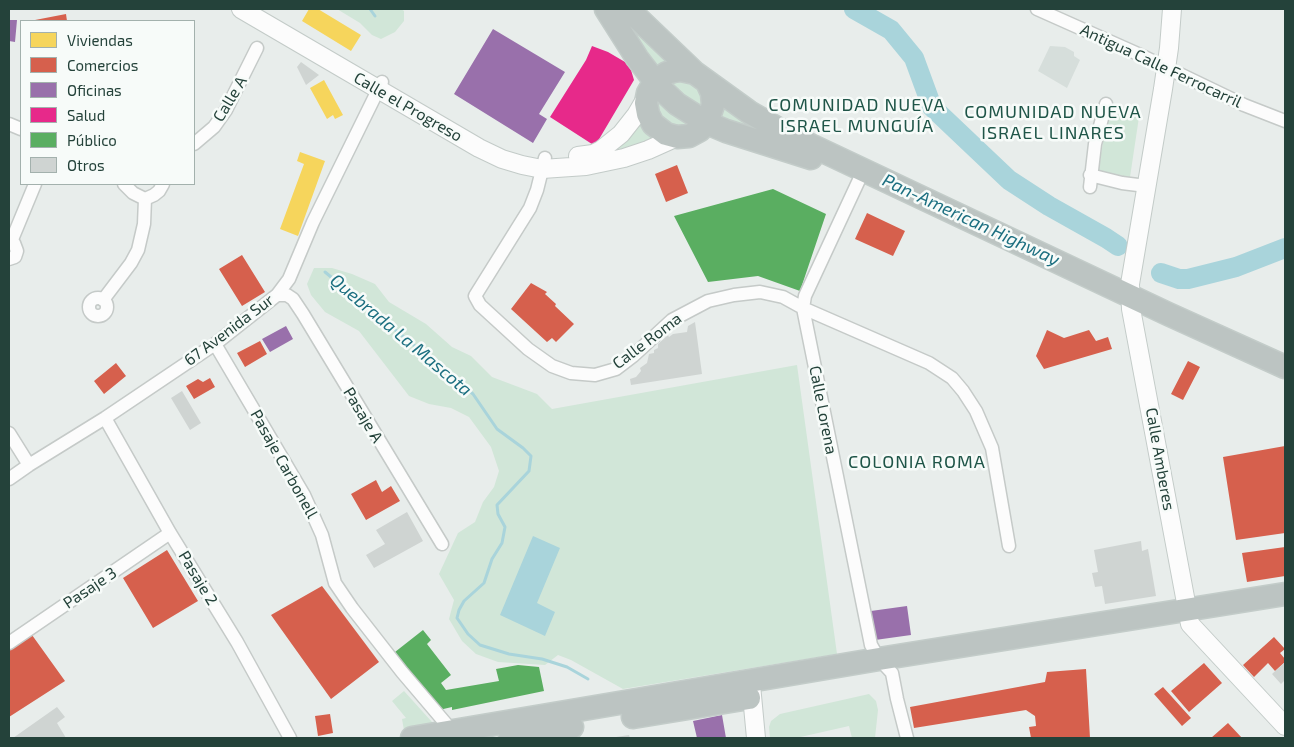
<!DOCTYPE html>
<meta charset="utf-8">
<style>
body{margin:0}
#map{position:relative;width:1294px;height:747px;overflow:hidden;background:#e8edeb;font-family:"Exo 2",sans-serif}
canvas{display:block}
.frame{position:absolute;inset:0;border:10px solid #24423a;pointer-events:none}
.legend{position:absolute;left:20px;top:20px;width:175px;height:165px;box-sizing:border-box;background:#f7fbf9;border:1px solid #a3b1ad;margin:0;padding:6px 9px;list-style:none;font-size:15px;color:#24423a}
.legend li{display:flex;align-items:center;gap:10px;height:25px}
.legend b{width:25px;border:1px solid #a3b1ad}
</style>
<div id="map">
<canvas width="1294" height="747"></canvas>
<div class="frame"></div>
<ul class="legend">
<li><b style="height:14px;background:#f6d55c"></b>Viviendas</li>
<li><b style="height:14px;background:#d6604d"></b>Comercios</li>
<li><b style="height:14px;background:#9970ab"></b>Oficinas</li>
<li><b style="height:14px;background:#e7298a"></b>Salud</li>
<li><b style="height:14px;background:#5aae61"></b>Público</li>
<li><b style="height:14px;background:#cfd4d2"></b>Otros</li>
</ul>
</div>
<script>
const g = document.querySelector('canvas').getContext('2d');
g.lineJoin = 'round';
function fillPath(path, color) {
  g.fillStyle = color;
  g.fill(path, 'evenodd');
}
function shape(rows) {
  const path = new Path2D();
  for (const r of rows) {
    if (r.length === 3) {
      path.moveTo(r[0] + r[2], r[1]);
      path.arc(r[0], r[1], r[2], 0, 2 * Math.PI);
      continue;
    }
    path.moveTo(r[0], r[1]);
    for (let i = 2; i < r.length; i += 2) path.lineTo(r[i], r[i + 1]);
  }
  return path;
}
function stroke(path, color, width, dash) {
  g.strokeStyle = color;
  g.lineWidth = width;
  g.lineCap = dash ? 'butt' : 'round';
  g.setLineDash(dash || []);
  g.stroke(path);
}
function drawText(font, color, halo, rows, align = 'center') {
  g.font = font + ' "Exo 2",sans-serif';
  g.lineWidth = 5;
  g.setLineDash([]);
  g.textBaseline = 'middle';
  g.strokeStyle = halo;
  g.fillStyle = color;
  for (const [text, x, y, turn = 0] of rows) {
    g.save();
    g.translate(x, y);
    g.rotate((+turn || 0) * Math.PI / 180);
    g.textAlign = isNaN(turn) ? turn : align;
    if (halo) g.strokeText(text, 0, 0);
    g.fillText(text, 0, 0);
    g.restore();
  }
}
fillPath(shape([
 [1050,46,1065,47,1074,52,1074,56,1080,60,1067,88,1038,71]
]), '#d6dedb');
fillPath(shape([
 [337,9,401,9,404,11,404,21,395,32,381,39,372,35,360,23],
 [617,9,682,64,656,72],
 [670,76,701,83,703,111,664,80],
 [659,90,696,122,689,128,662,123,655,104],
 [716,95,800,147,716,118],
 [1108,112,1139,117,1130,177,1098,172],
 [645,113,663,137,606,155],
 [314,268,332,268,352,274,375,284,389,302,426,324,452,347,471,356,492,377,537,394,552,409,797,365,837,654,623,689,571,660,558,655,545,665,498,662,476,654,462,641,449,619,454,600,439,574,458,533,475,522,483,502,494,487,499,471,491,447,469,417,451,408,429,404,409,396,359,331,325,312,311,295,307,284],
 [404,691,432,722,431,729,405,736,402,719,406,718,392,701],
 [869,694,876,701,878,710,875,738,852,738,849,726,796,738,770,738,769,727,771,721,780,714]
]), '#d1e6d8');
fillPath(shape([
 [533,536,560,548,537,603,555,612,545,636,500,615]
]), '#a9d4db');
fillPath(shape([
 [309,9,318,9,361,35,351,51,302,21],
 [324,80,343,115,335,119,333,115,327,119,310,88],
 [300,152,325,161,298,236,280,229,304,164,297,161]
]), '#f6d55c');
fillPath(shape([
 [66,14,67,21,35,21,35,20],
 [677,165,688,193,666,202,655,174],
 [867,213,905,231,893,256,855,239],
 [242,255,265,292,242,306,219,269],
 [531,283,547,292,545,294,556,304,555,306,574,324,556,342,552,338,547,342,511,309],
 [1047,330,1064,338,1089,330,1096,341,1108,337,1112,349,1044,369,1036,356],
 [260,341,267,354,245,367,237,353],
 [1188,361,1200,367,1183,400,1171,394],
 [116,363,126,376,104,394,94,381],
 [210,378,215,387,194,399,186,386,198,379,203,382],
 [1285,446,1285,533,1236,540,1223,457],
 [376,480,382,492,391,486,400,501,366,520,351,494],
 [1285,547,1285,576,1247,582,1242,553],
 [167,550,198,601,153,628,123,578],
 [322,586,379,662,331,699,271,615],
 [32,635,65,681,9,717,9,651],
 [1274,637,1285,649,1280,653,1285,659,1285,662,1275,671,1268,663,1254,677,1243,665],
 [1204,663,1222,683,1189,712,1171,691],
 [1086,669,1090,738,1031,738,1029,727,1036,726,1035,716,1026,710,914,728,910,707,1045,682,1047,672],
 [1163,687,1191,718,1182,726,1154,694],
 [330,714,333,733,318,736,315,716],
 [1228,723,1242,738,1211,738]
]), '#d6604d');
fillPath(shape([
 [9,20,17,20,15,42,9,41],
 [493,29,565,72,539,114,547,119,533,143,454,94],
 [286,326,293,339,270,352,262,339],
 [907,606,911,635,875,640,871,611],
 [722,715,726,738,697,738,693,721]
]), '#9970ab');
fillPath(shape([
 [592,46,608,52,625,62,631,70,634,80,595,146,550,117,586,60]
]), '#e7298a');
fillPath(shape([
 [773,189,826,214,800,291,758,276,708,282,674,216],
 [423,630,431,640,427,644,451,675,441,683,446,690,499,681,496,669,518,665,539,667,544,691,452,710,452,707,439,710,395,652]
]), '#5aae61');
stroke(shape([
 [370,9,375,16],
 [325,272,473,394,497,429,523,448,531,456,529,471,497,505,498,514,505,527,502,543,492,559,484,583,464,601,459,610,457,618,468,634,480,645,509,654,542,659,567,667,588,679]
]), '#a9d4db', 3);
stroke(shape([
 [854,9,891,30,914,58,932,107,1009,180,1049,206,1106,238,1118,246],
 [1161,273,1179,279,1188,279,1236,267,1285,248]
]), '#a9d4db', 20);
fillPath(shape([
 [301,62,319,75,306,85,297,67],
 [695,322,702,374,631,385,630,379,636,377,641,371,640,368,647,363,649,354,654,353,654,350,658,348,658,344,668,335,669,337,673,334,687,332,688,326],
 [182,391,201,423,190,430,171,398],
 [407,512,423,541,374,568,366,555,385,544,376,530],
 [1141,541,1142,551,1148,549,1156,596,1105,604,1102,586,1095,587,1092,573,1098,572,1094,550],
 [1285,662,1285,680,1281,684,1272,674],
 [57,707,65,717,57,723,66,738,13,738],
 [629,735,630,738,616,738,616,737]
]), '#cfd4d2');
const street = shape([
 [1037,9,1138,54,1244,105,1285,121],
 [9,124,21,129],
 [194,144,214,127,226,110,257,48],
 [545,158,537,190,530,208,475,296,480,305,528,349,552,366,571,373,595,375,616,369,633,356,672,320,708,301,734,295,760,292,783,297,803,308,929,363,952,378,963,391,976,411,992,448,1009,546],
 [1090,175,1122,183,1146,186],
 [859,180,805,296,803,308,871,645,879,659,892,673,897,699,907,738],
 [124,184,133,193,145,199,154,195,159,191,163,184],
 [1090,187,1095,144,1106,104],
 [9,241,14,243,17,251,15,257,9,259],
 [11,242,35,184],
 [277,295,287,295,293,299,303,314,442,544],
 [98,307,9],
 [103,300,131,263,138,250,144,224,145,199],
 [215,344,304,495,322,535,335,583,352,608,402,672,453,732],
 [105,418,170,533,237,642,290,738],
 [9,433,29,465],
 [9,479,29,465,105,418,215,344,277,295,289,279,313,222,382,82],
 [9,643,170,533]
]);
const secondary = shape([
 [241,9,479,148,502,159,522,165,542,169,586,166,624,158,648,150,677,137],
 [1172,9,1169,48,1163,89,1130,284,1131,309,1190,624,1285,726],
 [578,156,593,154,601,150,621,134,636,115,646,98],
 [751,685,756,738]
]);
const highway = shape([
 [606,9,637,58,660,88,677,104,707,123,726,131,811,158],
 [628,9,695,73],
 [707,82,712,93,713,105,707,123,700,130,689,136,677,137,666,134,653,124,648,114,646,103,648,93,655,81,667,73,674,71,681,70,695,73,749,112,789,135,1168,314,1285,367],
 [633,717,749,698],
 [412,738,879,659,1285,594],
 [510,738,572,727]
]);
stroke(street, '#c5cac8', 15);
stroke(secondary, '#c3cbc8', 20);
stroke(highway, '#c3ccc9', 25);
stroke(street, '#fcfcfc', 12);
stroke(secondary, '#fcfcfc', 18);
stroke(highway, '#bcc4c2', 22);
drawText('16px', '#24423a', '#f7fbf9', [
 ["Antigua Calle Ferrocarril",1161,66,25],
 ["Calle A",230,99,-59],
 ["Calle el Progreso",408,107,30],
 ["67 Avenida Sur",229,330,-37],
 ["Calle Roma",647,341,-37],
 ["Calle Lorena",823,410,79],
 ["Pasaje A",363,415,59],
 ["Calle Amberes",1160,459,80],
 ["Pasaje Carbonell",284,464,61],
 ["Pasaje 2",198,578,59],
 ["Pasaje 3",90,588,-34]
]);
g.letterSpacing = '1px';
drawText('18px', '#1f5548', '#f7fbf9', [
 ["COMUNIDAD NUEVA",857,105],
 ["ISRAEL MUNGUÍA",857,126],
 ["COMUNIDAD NUEVA",1053,112],
 ["ISRAEL LINARES",1053,133],
 ["COLONIA ROMA",917,462]
]);
g.letterSpacing = '0px';
drawText('italic 18px', '#1c6f80', '#f7fbf9', [
 ["Pan-American Highway",971,220,25],
 ["Quebrada La Mascota",401,335,40]
]);
</script>
